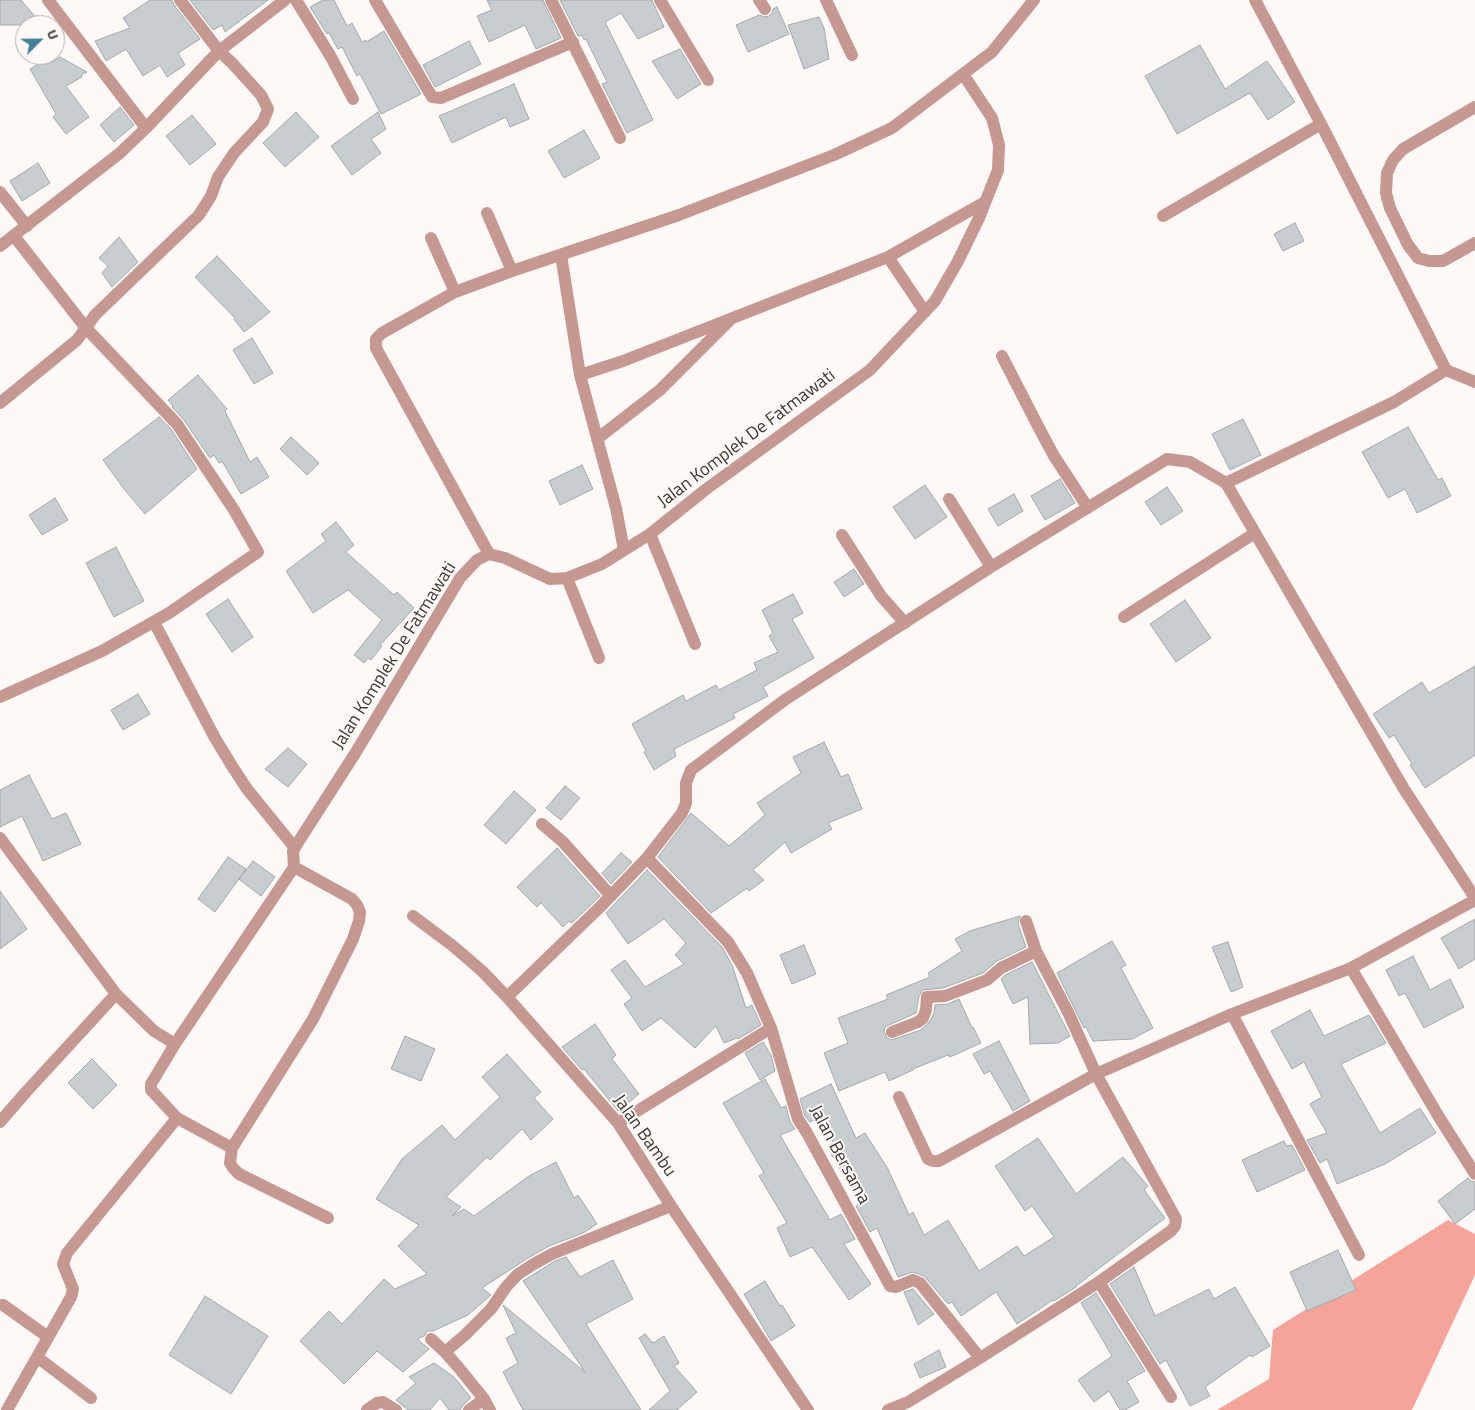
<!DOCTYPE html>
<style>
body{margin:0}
#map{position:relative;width:1475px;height:1410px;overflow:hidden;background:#fef8f7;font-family:"Titillium Web",sans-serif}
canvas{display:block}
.north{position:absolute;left:15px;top:15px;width:50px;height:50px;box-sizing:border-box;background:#fef8f7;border:1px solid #b0abab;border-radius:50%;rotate:67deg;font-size:14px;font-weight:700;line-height:20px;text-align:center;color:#3b3838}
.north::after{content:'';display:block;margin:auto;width:18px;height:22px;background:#418095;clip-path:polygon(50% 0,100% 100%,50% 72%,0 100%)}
</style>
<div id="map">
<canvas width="1475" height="1410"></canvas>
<div class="north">U</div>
</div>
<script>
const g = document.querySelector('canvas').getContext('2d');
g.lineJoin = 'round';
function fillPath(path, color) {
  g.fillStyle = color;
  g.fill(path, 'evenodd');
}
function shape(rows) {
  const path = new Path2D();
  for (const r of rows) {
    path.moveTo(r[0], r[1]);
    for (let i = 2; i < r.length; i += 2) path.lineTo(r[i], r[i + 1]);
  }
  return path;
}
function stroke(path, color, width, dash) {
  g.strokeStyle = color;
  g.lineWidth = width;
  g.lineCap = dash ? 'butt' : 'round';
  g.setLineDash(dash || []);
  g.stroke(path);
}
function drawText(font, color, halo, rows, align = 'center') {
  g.font = font + ' "Titillium Web",sans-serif';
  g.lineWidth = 4;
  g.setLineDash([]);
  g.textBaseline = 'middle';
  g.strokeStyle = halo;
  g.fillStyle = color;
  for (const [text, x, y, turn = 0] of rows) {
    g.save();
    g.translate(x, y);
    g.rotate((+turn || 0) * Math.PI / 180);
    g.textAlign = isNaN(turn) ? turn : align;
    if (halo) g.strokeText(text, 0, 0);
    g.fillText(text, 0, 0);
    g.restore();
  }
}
fillPath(shape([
 [1448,1220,1475,1234,1475,1275,1412,1410,1217,1410,1269,1379,1273,1330]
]), '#f5a499');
const building = shape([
 [0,0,21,0,42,25,0,25,0,0],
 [150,0,172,0,174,5,200,39,178,53,185,65,167,77,160,65,143,76,126,49,106,61,95,41,130,28,123,18,150,0],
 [190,0,268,0,225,32,222,25,213,30,190,0],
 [323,0,334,0,347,26,352,23,362,42,365,40,366,42,384,31,421,94,381,114,360,74,357,76,342,47,338,49,329,33,327,34,310,7,323,0],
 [487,0,543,0,561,38,536,49,525,25,489,42,477,16,492,10,487,0],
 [560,0,652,0,664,27,638,39,621,13,605,22,653,120,627,133,602,84,607,82,586,39,584,40,582,35,579,36,578,36,560,0],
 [777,7,789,34,748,52,736,25,759,15,765,17,769,16,772,13,773,9,777,7],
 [819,17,824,28,829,59,804,69,788,25,819,17],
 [469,41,481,64,435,87,423,65,469,41],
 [1200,45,1225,89,1267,61,1295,102,1268,120,1250,93,1177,134,1145,76,1200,45],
 [680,49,701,84,677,99,652,61,680,49],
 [60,57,87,72,81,75,82,77,66,86,89,117,66,134,53,117,56,114,30,69,48,58,53,62,60,57],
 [514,84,529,119,510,127,506,117,452,143,439,116,514,84],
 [120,107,134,125,114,142,100,125,120,107],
 [296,112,319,137,285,167,263,143,296,112],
 [378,112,386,129,371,139,381,153,352,175,331,146,378,112],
 [192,115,216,144,190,165,166,136,192,115],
 [584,130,600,158,564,178,548,151,584,130],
 [38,163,50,183,22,201,10,181,38,163],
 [1295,223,1304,241,1283,251,1274,234,1295,223],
 [119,237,138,262,112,287,102,273,108,266,99,258,119,237],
 [217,256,270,312,244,332,234,319,235,318,195,277,217,256],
 [252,338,273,373,254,384,233,350,252,338],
 [198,375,227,409,225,411,250,462,257,457,269,477,241,494,222,461,219,463,214,455,210,458,184,420,172,407,173,406,168,400,198,375],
 [159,417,171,429,197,469,145,514,124,489,103,460,159,417],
 [1243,419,1261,455,1230,470,1212,434,1243,419],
 [1408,427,1438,480,1442,478,1451,496,1417,513,1405,489,1388,498,1362,452,1408,427],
 [291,437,319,463,307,475,280,449,291,437],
 [582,465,593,489,560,505,549,481,582,465],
 [1060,479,1075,503,1045,520,1031,496,1060,479],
 [925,485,947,517,915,539,893,507,925,485],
 [1167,487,1183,511,1161,525,1145,502,1167,487],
 [1014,494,1023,511,998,526,988,509,1014,494],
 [55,498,68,520,42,535,29,515,55,498],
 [336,522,354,545,346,552,394,595,397,592,414,608,380,645,382,646,371,660,368,658,364,663,354,655,382,620,348,590,313,613,286,571,326,541,321,534,336,522],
 [116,547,144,601,114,617,86,563,116,547],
 [854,569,864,584,844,597,834,582,854,569],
 [793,594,803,613,792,619,814,658,763,687,768,696,733,714,735,718,674,749,676,756,654,770,644,752,646,751,632,724,683,695,686,701,716,685,719,690,757,670,754,663,778,652,769,636,773,633,762,610,793,594],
 [228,599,253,637,232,652,206,614,228,599],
 [1185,600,1211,638,1176,662,1150,624,1185,600],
 [1475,666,1475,755,1425,788,1410,765,1412,764,1394,735,1389,738,1373,714,1422,682,1429,693,1475,666],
 [138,694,150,714,123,730,111,710,138,694],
 [824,742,841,777,848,774,862,809,828,823,832,829,791,853,785,842,753,870,764,880,749,891,747,888,711,913,658,857,691,813,729,846,765,815,757,803,801,773,793,757,824,742],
 [288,748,307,764,288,787,265,769,288,748],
 [29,775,52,819,66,813,81,844,43,861,22,816,0,827,0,790,29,775],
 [565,786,580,798,561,820,546,808,565,786],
 [514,791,536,810,506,844,484,825,514,791],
 [557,848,600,896,572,923,569,921,563,927,541,903,537,907,517,887,557,848],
 [621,853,632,862,611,884,602,873,621,853],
 [228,857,246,869,215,912,198,899,228,857],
 [253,861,275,877,261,896,239,879,253,861],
 [647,870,722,947,732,965,746,1008,752,1005,761,1025,738,1039,737,1038,724,1043,716,1026,695,1048,661,1018,642,1031,624,1004,632,998,611,970,625,960,645,987,684,964,675,955,686,943,664,919,628,944,606,913,647,870],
 [0,891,27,929,0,949,0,891],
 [1020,916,1018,924,1026,947,997,961,983,973,943,988,923,990,919,996,916,1013,889,1025,885,1027,884,1031,887,1038,891,1040,921,1030,930,1021,934,1013,935,1005,948,1004,959,999,972,1028,973,1027,981,1043,950,1057,948,1055,913,1069,913,1070,889,1081,885,1072,839,1091,824,1053,848,1043,838,1018,888,999,886,995,930,977,928,973,962,951,955,939,970,931,1020,916],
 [1475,919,1475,959,1459,969,1441,938,1475,919],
 [1112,941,1126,965,1121,968,1153,1028,1132,1039,1093,1041,1086,1027,1084,1028,1057,973,1112,941],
 [1228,942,1243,987,1231,992,1212,947,1228,942],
 [804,945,816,974,792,984,780,955,804,945],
 [1413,956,1430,990,1450,979,1464,1007,1424,1028,1405,993,1399,996,1386,970,1413,956],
 [1032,962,1070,1036,1058,1043,1030,1044,1028,997,1013,1004,1001,979,1005,975,1032,962],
 [1310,1010,1324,1036,1369,1015,1386,1043,1341,1064,1380,1133,1420,1108,1436,1133,1385,1164,1337,1184,1327,1159,1320,1163,1307,1140,1327,1133,1310,1104,1322,1097,1304,1062,1292,1069,1271,1031,1310,1010],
 [595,1024,616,1055,612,1059,639,1094,618,1111,584,1069,582,1070,562,1047,595,1024],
 [405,1036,435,1049,421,1081,391,1069,405,1036],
 [999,1041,1030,1101,1013,1111,990,1071,984,1074,973,1054,999,1041],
 [763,1042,771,1055,775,1071,760,1080,745,1053,763,1042],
 [507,1054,541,1092,534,1098,553,1119,531,1140,522,1129,490,1160,487,1157,446,1197,461,1207,452,1216,464,1209,474,1216,529,1176,556,1162,574,1198,578,1195,597,1224,583,1233,549,1246,528,1258,482,1288,491,1295,468,1315,433,1331,428,1331,424,1336,417,1339,429,1349,403,1372,377,1351,344,1384,300,1341,329,1311,342,1324,384,1279,395,1289,427,1274,398,1246,419,1225,376,1199,402,1159,442,1125,455,1140,500,1097,482,1077,507,1054],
 [92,1059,117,1085,93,1109,68,1083,92,1059],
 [765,1079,781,1108,786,1106,790,1122,795,1129,780,1135,830,1220,841,1214,855,1239,844,1244,871,1284,849,1300,812,1247,790,1257,777,1228,787,1223,759,1176,764,1173,723,1103,765,1079],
 [831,1084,856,1138,865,1133,888,1169,909,1215,913,1212,924,1235,948,1220,979,1271,1017,1246,1024,1256,1054,1237,1032,1206,1025,1211,995,1166,1038,1138,1076,1194,1123,1157,1148,1186,1144,1190,1165,1218,1076,1286,1076,1287,1054,1301,1053,1300,1017,1324,996,1292,961,1316,952,1302,948,1304,924,1276,913,1272,898,1277,877,1228,870,1232,856,1206,861,1203,831,1154,837,1150,821,1117,810,1122,805,1116,800,1099,831,1084],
 [1284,1141,1287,1146,1292,1145,1305,1170,1257,1192,1242,1160,1284,1141],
 [1468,1178,1471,1181,1475,1182,1475,1209,1455,1224,1438,1201,1468,1178],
 [1338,1250,1356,1290,1307,1311,1290,1272,1338,1250],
 [566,1257,580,1277,613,1260,633,1299,586,1324,641,1410,523,1410,503,1372,518,1363,506,1338,516,1333,503,1305,585,1372,523,1281,555,1261,566,1257],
 [1134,1267,1155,1316,1209,1289,1214,1299,1235,1287,1270,1346,1252,1357,1250,1355,1205,1387,1210,1396,1190,1406,1166,1360,1160,1364,1110,1284,1134,1267],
 [765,1281,780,1306,782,1305,795,1326,771,1341,744,1294,765,1281],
 [913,1289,934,1314,918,1325,904,1292,913,1289],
 [1096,1293,1145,1371,1127,1381,1139,1402,1125,1410,1120,1410,1109,1391,1094,1402,1078,1380,1112,1356,1081,1303,1096,1293],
 [205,1296,268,1336,231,1394,169,1355,205,1296],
 [645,1334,653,1343,664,1336,679,1363,674,1366,697,1392,677,1410,649,1410,670,1391,639,1338,645,1334],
 [939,1350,946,1367,920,1378,914,1364,939,1350],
 [434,1363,454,1377,471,1398,464,1404,460,1410,449,1410,440,1398,430,1410,408,1410,396,1400,416,1383,409,1377,434,1363]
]);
fillPath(building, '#c8cdcf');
stroke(building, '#a4a9ab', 1);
stroke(shape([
 [48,0,146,128],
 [296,0,331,57,353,99],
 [375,0,432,97,441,98,573,42],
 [551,0,620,138],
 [660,0,708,80],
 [759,0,765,9],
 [826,0,852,55],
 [1255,0,1321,124],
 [1475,107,1403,149,1393,160,1387,173,1386,193,1390,208,1408,245,1418,258,1429,261,1443,261,1475,243],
 [0,192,27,226],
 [487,213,512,271],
 [1163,216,1321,124,1446,370],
 [431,238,455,292,512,271,679,215,834,155,892,128,992,52,1034,0],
 [0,246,120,153,146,128,219,51,180,0],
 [561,255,580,375,616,508,624,550],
 [888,257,925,312],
 [455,292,382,333,376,339,376,348,489,554],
 [1002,356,1039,428,1054,456,1088,508],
 [1446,370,1475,382],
 [580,375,623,361,888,257,985,202],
 [0,403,77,340,95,315,199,215,211,196,218,177,234,153,263,122,268,109,261,95,232,63,219,51,285,0],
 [597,439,660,390,729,321],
 [1226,483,1394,402,1446,370],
 [949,499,991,567],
 [650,534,695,644],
 [842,535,881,596,905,623],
 [567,578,599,658],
 [1124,617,1255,533],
 [154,622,215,738,232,766,247,789,295,848],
 [0,697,102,651,169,613,258,552,234,510,177,424,86,328,14,236],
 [542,824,563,842,611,896],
 [0,838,116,994,154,1031,175,1044],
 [647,858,728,942,747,973,771,1028,798,1119,807,1133,890,1286,896,1287,913,1280,920,1283,980,1358],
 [294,867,352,899,357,905,360,912,359,921,353,939,313,1019,232,1148,230,1163,233,1168,239,1174,328,1218],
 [1475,900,1351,968,1439,1117,1475,1174],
 [413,916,453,946,482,971,507,997,618,1123,671,1206,808,1410],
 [507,997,600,907,647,858,682,813,686,803,686,783,691,770,786,699,991,567,1167,459,1190,462,1226,483,1404,789,1475,898],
 [1232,1014,1359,1255],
 [892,1032,918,1022,923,1018,926,1010,927,997,945,996,987,980,1001,968,1036,951],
 [899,1097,928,1159,933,1161,939,1161,1096,1074,1068,1012,1036,951,1026,921],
 [0,1122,26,1092,116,994],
 [618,1123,771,1028],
 [232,1148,177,1118,153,1092,151,1090,151,1084,175,1044,294,867,293,851,297,844,356,752,460,578,477,560,489,554,505,558,550,579,567,578,602,564,650,534,705,490,870,370,935,301,958,261,979,218,998,170,999,145,992,118,963,74],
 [1099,1282,1171,1397],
 [3,1305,48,1337],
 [431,1339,445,1352,459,1368,484,1399,490,1410],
 [445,1352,465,1335,491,1309,506,1287,517,1275,532,1265,552,1254,671,1206],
 [37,1357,91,1398],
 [7,1410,71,1297,73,1289,63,1264,67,1253,177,1118],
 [367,1410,377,1403,383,1402,396,1410],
 [469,1410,484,1399],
 [888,1410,908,1402,980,1358,1099,1282,1171,1231,1175,1226,1176,1219,1096,1074,1232,1014,1351,968]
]), '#c59992', 12);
drawText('18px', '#3b3838', '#fef8f7', [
 ["Jalan Komplek De Fatmawati",747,439,-37],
 ["Jalan Komplek De Fatmawati",395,656,-58],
 ["Jalan Bambu",644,1136,55],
 ["Jalan Bersama",839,1155,62]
]);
</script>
